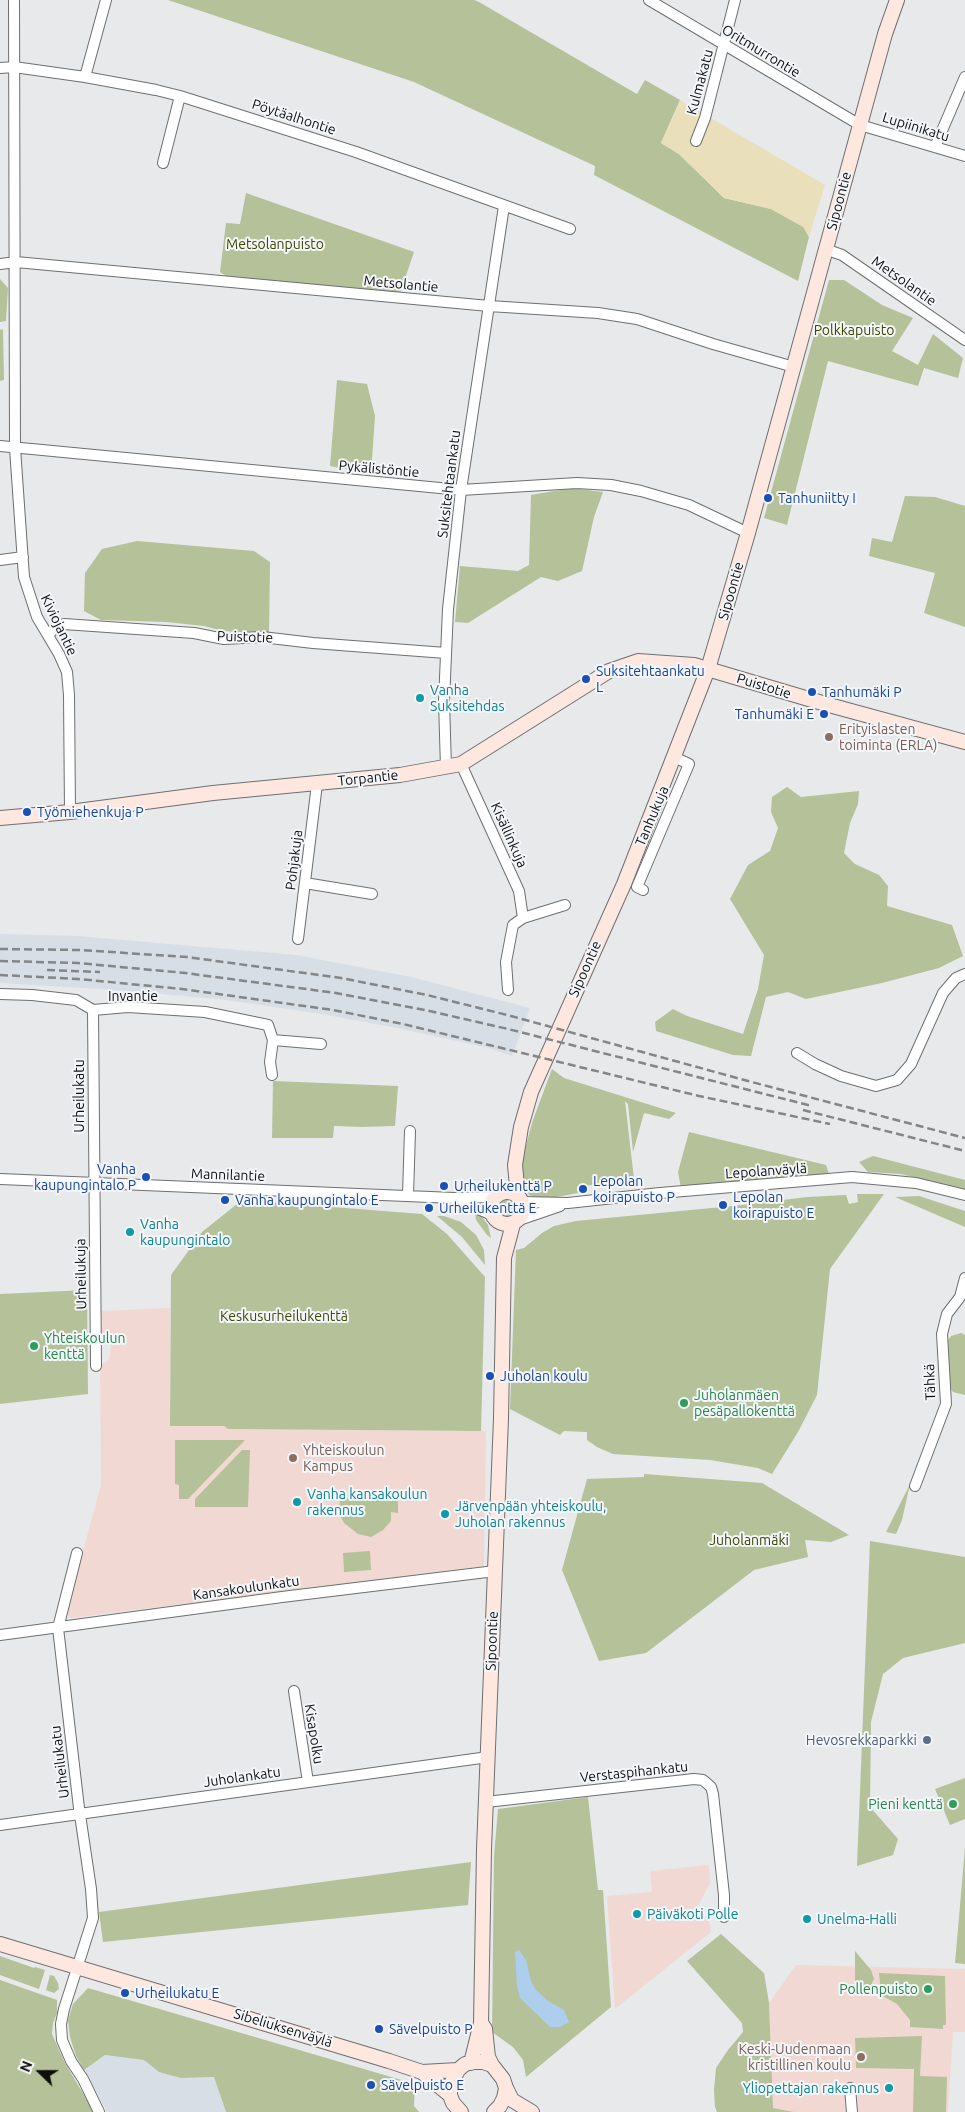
<!DOCTYPE html>
<meta charset="utf-8">
<style>
body{margin:0}
#map{position:relative;width:965px;height:2112px;overflow:hidden;background:#e7e9eb;font-family:Ubuntu,sans-serif}
canvas{display:block}
.north{position:absolute;left:15px;top:2047px;width:50px;height:50px;-webkit-text-stroke:4px #f4f6f9;paint-order:stroke;rotate:292deg;font-size:14px;font-weight:700;line-height:20px;text-align:center;color:#0e0f0f}
.north::after{content:'';display:block;margin:auto;width:18px;height:22px;background:#0e0f0f;clip-path:polygon(50% 0,100% 100%,50% 72%,0 100%)}
</style>
<div id="map">
<canvas width="965" height="2112"></canvas>
<div class="north">N</div>
</div>
<script>
const g = document.querySelector('canvas').getContext('2d');
g.lineJoin = 'round';
function fillPath(path, color) {
  g.fillStyle = color;
  g.fill(path, 'evenodd');
}
function shape(rows) {
  const path = new Path2D();
  for (const r of rows) {
    if (r.length === 3) {
      path.moveTo(r[0] + r[2], r[1]);
      path.arc(r[0], r[1], r[2], 0, 2 * Math.PI);
      continue;
    }
    path.moveTo(r[0], r[1]);
    for (let i = 2; i < r.length; i += 2) path.lineTo(r[i], r[i + 1]);
  }
  return path;
}
function stroke(path, color, width, dash) {
  g.strokeStyle = color;
  g.lineWidth = width;
  g.lineCap = dash ? 'butt' : 'round';
  g.setLineDash(dash || []);
  g.stroke(path);
}
function drawText(font, color, halo, rows, align = 'center') {
  g.font = font + ' Ubuntu,sans-serif';
  g.lineWidth = 4;
  g.setLineDash([]);
  g.textBaseline = 'middle';
  g.strokeStyle = halo;
  g.fillStyle = color;
  for (const [text, x, y, turn = 0] of rows) {
    g.save();
    g.translate(x, y);
    g.rotate((+turn || 0) * Math.PI / 180);
    g.textAlign = isNaN(turn) ? turn : align;
    if (halo) g.strokeText(text, 0, 0);
    g.fillText(text, 0, 0);
    g.restore();
  }
}
fillPath(shape([
 [0,934,77,936,296,955,411,977,530,1008,512,1056,485,1047,397,1028,322,1014,220,999,115,990,0,983],
 [105,2055,145,2060,159,2072,181,2078,214,2077,226,2112,107,2112,84,2070]
]), '#d7dee6');
fillPath(shape([
 [170,1308,170,1426,224,1426,228,1429,486,1431,484,1566,71,1618,66,1613,101,1485,100,1366,109,1360,111,1347,109,1338,100,1331,100,1311],
 [709,1865,710,1883,694,1913,709,1920,711,1932,615,2009,607,1896,652,1892,650,1871],
 [796,1965,965,1969,965,2032,953,2032,948,2112,794,2112,773,2108,769,2003]
]), '#f2d8d3');
fillPath(shape([
 [168,0,474,0,479,2,637,94,645,80,680,100,661,143,679,154,724,198,771,209,804,227,809,237,798,281,594,175,595,166,414,82],
 [246,193,414,252,400,293,229,278,220,272,226,223,240,224],
 [0,279,8,288,6,321,0,322],
 [829,280,844,280,882,305,913,318,892,351,918,365,933,334,963,358,958,378,924,368,918,386,828,361,787,525,764,518],
 [3,329,4,380,0,381,0,330],
 [337,380,367,384,375,416,371,474,330,466],
 [572,488,603,492,594,517,582,571,558,581,541,577,468,623,455,622,460,566,518,571,529,565,531,495],
 [905,496,935,497,965,506,965,627,924,613,935,573,869,556,872,538,892,542],
 [137,541,254,551,270,562,269,634,223,631,204,626,166,622,101,620,84,611,85,573,102,549],
 [787,787,801,797,859,791,858,804,850,823,844,853,855,864,879,875,888,886,887,906,952,925,963,956,939,968,882,983,806,999,788,992,766,997,751,1056,733,1055,656,1031,655,1022,673,1009,687,1016,743,1034,758,989,764,955,730,899,748,865,770,851,778,828,771,812,772,797],
 [552,1069,564,1078,676,1113,669,1119,644,1113,633,1152,628,1104,625,1101,634,1179,577,1187,578,1193,541,1200,529,1195,523,1180,523,1156,533,1120],
 [273,1081,398,1086,395,1126,362,1127,334,1126,333,1138,272,1138],
 [689,1132,826,1165,829,1174,681,1188,678,1172],
 [873,1156,965,1180,965,1190,901,1174,868,1172,859,1162],
 [857,1194,884,1194,830,1269,817,1395,798,1432,772,1474,758,1468,710,1460,613,1454,597,1447,587,1440,587,1432,564,1431,560,1435,510,1409,516,1250,524,1248,542,1233,554,1226,576,1221,743,1205,807,1197,846,1195,849,1204,858,1202],
 [919,1196,965,1211,965,1227,895,1197],
 [507,1208,10],
 [242,1200,422,1214,447,1234,485,1277,481,1431,228,1429,224,1426,170,1426,171,1275,202,1232],
 [475,1212,480,1214,488,1225,491,1238,487,1235,476,1220],
 [437,1216,444,1216,461,1222,476,1235,484,1250,485,1265,462,1237],
 [87,1290,88,1394,0,1404,0,1294],
 [961,1333,965,1335,965,1395,953,1392,950,1388,948,1340,951,1336],
 [175,1440,245,1440,188,1499,179,1499,179,1485,175,1484],
 [242,1450,250,1450,248,1507,195,1507,195,1499],
 [644,1474,762,1483,849,1535,831,1542,805,1540,808,1557,754,1570,646,1653,599,1661,562,1570,587,1479,644,1477],
 [910,1484,902,1520,896,1534,886,1532],
 [340,1498,398,1501,398,1513,391,1512,391,1521,383,1530,371,1537,358,1534,344,1523,339,1513],
 [870,1541,965,1557,965,1643,903,1658,883,1674,871,1722,870,1807,898,1839,893,1855,857,1866],
 [370,1551,371,1570,344,1572,343,1553],
 [965,1778,965,1819,950,1825,935,1789],
 [588,1797,598,1890,603,1890,611,2007,526,2077,523,2060,513,2047,492,2032,494,1856,498,1809],
 [965,1848,965,1964,955,1963],
 [471,1862,468,1905,103,1942,99,1912],
 [721,1934,764,1973,769,2003,773,2108,794,2112,717,2112,715,2107,714,2090,716,2068,728,2050,743,2032,742,2023,687,1961],
 [855,1951,871,1970,874,1979,869,1989,860,1988,855,1982],
 [0,1956,34,1968,35,1967,45,1970,39,1989,0,1975],
 [879,1973,945,1976,946,2025,943,2025,943,2029,910,2027,910,2020,897,2004,881,1995],
 [50,1975,54,1976,58,1983,59,1989,54,1993,46,1990],
 [0,1980,57,2000,57,2013,53,2023,52,2034,65,2063,94,2112,0,2112],
 [88,1988,415,2084,414,2106,419,2112,226,2112,214,2077,181,2078,159,2072,144,2060,105,2055,84,2070,76,2056,70,2037,68,2020,73,2004],
 [922,2036,920,2076,947,2077,946,2112,913,2112,914,2069,856,2068,855,2038]
]), '#b5c199');
fillPath(shape([
 [680,100,825,185,809,237,803,227,771,209,724,198,679,154,661,143]
]), '#e9dfba');
fillPath(shape([
 [519,1950,526,1960,531,1981,536,1990,548,2001,564,2010,569,2022,560,2027,550,2027,520,1998,517,1986,515,1952]
]), '#aeceee');
const street = shape([
 [14,0,15,448,24,577,37,617,59,654,67,672,69,695,70,812],
 [649,0,860,125,965,156],
 [0,68,14,67,85,77,156,90,180,96,356,152,570,229],
 [85,77,106,0],
 [696,141,705,118,735,0],
 [935,147,965,77],
 [163,163,180,96],
 [825,249,842,255,965,340],
 [0,264,16,262,489,306,598,313,637,319,713,344,794,367],
 [0,446,461,490,577,483,611,485,641,491,689,505,748,533],
 [0,560,23,557],
 [48,635,56,627,64,624,194,633,224,639,262,637,313,643,446,653],
 [461,764,519,891,523,918,565,905],
 [446,768,444,701,448,609,461,490,504,206],
 [305,883,372,894],
 [643,890,637,887,689,764,674,757],
 [298,939,317,784],
 [508,990,506,962,513,925,523,918],
 [0,994,32,995,76,1000,93,1010,128,1007,205,1012,268,1025,273,1040,321,1044],
 [93,1010,96,1366],
 [797,1053,815,1064,841,1076,876,1086,897,1080,911,1064,943,993,956,978,965,974],
 [272,1075,270,1062,273,1040],
 [0,1179,454,1198,495,1197],
 [408,1195,410,1131],
 [457,1200,492,1215],
 [522,1202,568,1203,660,1193,852,1177,916,1183,965,1195],
 [519,1220,560,1206],
 [915,1486,946,1404,942,1334,947,1314,960,1297,965,1278],
 [77,1553,58,1628,79,1808,91,1889,93,1918,64,2009,61,2024,62,2040,71,2061,83,2079,99,2112],
 [0,1635,282,1597,495,1571],
 [294,1691,308,1782],
 [486,1802,694,1779,703,1780,711,1787,713,1794,724,1895,724,1917],
 [0,1825,488,1757],
 [850,2088,852,2112]
]);
const secondary = shape([
 [0,818,70,812,213,793,400,775,461,764,609,671,638,661,694,665,829,705,965,742],
 [507,1208,16],
 [518,1197,515,1165,521,1127,531,1092,624,884,708,669,748,533,885,34,897,0],
 [0,1944,389,2061,422,2072,450,2095],
 [481,2023,485,2029,488,2057,492,2065],
 [471,2063,481,2023,484,1849,501,1418,504,1258,513,1224],
 [422,2072,458,2070],
 [506,2088,512,2100,532,2112],
 [461,2112,453,2103,450,2095,450,2086,458,2070,465,2064,474,2062,483,2062,492,2065,503,2079,506,2088,504,2098,500,2106,494,2112]
]);
stroke(street, '#6e6f71', 12);
stroke(secondary, '#6e6f71', 16);
stroke(street, '#fff', 10);
stroke(secondary, '#fee7df', 14);
stroke(shape([
 [0,949,80,950,187,957,341,978,427,995,511,1016,748,1081,965,1138],
 [0,961,78,963,185,973,336,993,425,1010,508,1029,812,1106],
 [47,970,100,972],
 [0,975,78,979,182,989,333,1010,403,1024,699,1096,830,1124],
 [803,1110,965,1151]
]), '#848586', 2.5, [8, 4]);
for (const [x, y, r, color] of [
 [768,498,5,"#1a4fb4"],
 [586,679,5,"#1a4fb4"],
 [812,692,5,"#1a4fb4"],
 [420,698,5,"#0f9aa8"],
 [824,714,5,"#1a4fb4"],
 [829,737,5,"#8d6e63"],
 [27,812,5,"#1a4fb4"],
 [146,1177,5,"#1a4fb4"],
 [444,1186,5,"#1a4fb4"],
 [583,1189,5,"#1a4fb4"],
 [225,1200,5,"#1a4fb4"],
 [723,1205,5,"#1a4fb4"],
 [429,1208,5,"#1a4fb4"],
 [130,1232,5,"#0f9aa8"],
 [34,1346,5,"#2e9e5b"],
 [490,1376,5,"#1a4fb4"],
 [684,1403,5,"#2e9e5b"],
 [293,1458,5,"#8d6e63"],
 [297,1502,5,"#0f9aa8"],
 [445,1514,5,"#0f9aa8"],
 [927,1740,5,"#5c6f8a"],
 [953,1804,5,"#2e9e5b"],
 [637,1914,5,"#0f9aa8"],
 [807,1919,5,"#0f9aa8"],
 [928,1989,5,"#2e9e5b"],
 [125,1993,5,"#1a4fb4"],
 [379,2029,5,"#1a4fb4"],
 [861,2057,5,"#8d6e63"],
 [371,2085,5,"#1a4fb4"],
 [889,2088,5,"#0f9aa8"]
]) {
  const dot = new Path2D();
  dot.arc(x, y, r, 0, 2 * Math.PI);
  g.fillStyle = color;
  g.fill(dot);
  stroke(dot, '#f4f6f9', 2);
}
drawText('14px', '#0e0f0f', '#f4f6f9', [
 ["Oritmurrontie",761,51,31],
 ["Kulmakatu",700,82,-75],
 ["Pöytäalhontie",294,117,18],
 ["Lupiinikatu",916,127,17],
 ["Sipoontie",839,201,-75],
 ["Metsolantie",904,281,35],
 ["Metsolantie",401,284,5],
 ["Pykälistöntie",379,469,5],
 ["Suksitehtaankatu",449,484,-83],
 ["Sipoontie",731,591,-74],
 ["Kiviojantie",59,625,64],
 ["Puistotie",245,637,2],
 ["Puistotie",764,686,17],
 ["Torpantie",368,778,-6],
 ["Tanhukuja",652,816,-67],
 ["Kisällinkuja",509,835,66],
 ["Pohjakuja",294,860,-83],
 ["Sipoontie",585,969,-66],
 ["Invantie",133,996],
 ["Urheilukatu",79,1096,-90],
 ["Lepolanväylä",766,1171,-4],
 ["Mannilantie",228,1175,2],
 ["Urheilukuja",81,1274,-91],
 ["Tähkä",930,1382,-92],
 ["Kansakoulunkatu",246,1588,-8],
 ["Sipoontie",492,1641,-88],
 ["Kisapolku",314,1734,81],
 ["Urheilukatu",60,1762,-97],
 ["Verstaspihankatu",634,1772,-6],
 ["Juholankatu",242,1777,-8],
 ["Sibeliuksenväylä",283,2028,17]
]);
drawText('14px', '#3a4703', '#f4f6f9', [
 ["Metsolanpuisto",275,244],
 ["Polkkapuisto",854,330],
 ["Keskusurheilukenttä",284,1316],
 ["Juholanmäki",749,1540]
]);
drawText('14px', '#164399', '#f4f6f9', [
 ["Tanhuniitty I",778,498],
 ["Suksitehtaankatu",596,671],
 ["L",596,687],
 ["Tanhumäki P",822,692],
 ["Tanhumäki E",814,714,"right"],
 ["Työmiehenkuja P",37,812],
 ["Vanha",136,1169,"right"],
 ["kaupungintalo P",136,1185,"right"],
 ["Lepolan",593,1181],
 ["koirapuisto P",593,1197],
 ["Urheilukenttä P",454,1186],
 ["Lepolan",733,1197],
 ["koirapuisto E",733,1213],
 ["Vanha kaupungintalo E",235,1200],
 ["Urheilukenttä E",439,1208],
 ["Juholan koulu",500,1376],
 ["Urheilukatu E",135,1993],
 ["Sävelpuisto P",389,2029],
 ["Sävelpuisto E",381,2085]
], 'left');
drawText('14px', '#0d838f', '#f4f6f9', [
 ["Vanha",430,690],
 ["Suksitehdas",430,706],
 ["Vanha",140,1224],
 ["kaupungintalo",140,1240],
 ["Vanha kansakoulun",307,1494],
 ["rakennus",307,1510],
 ["Järvenpään yhteiskoulu,",455,1506],
 ["Juholan rakennus",455,1522],
 ["Päiväkoti Polle",647,1914],
 ["Unelma-Halli",817,1919],
 ["Yliopettajan rakennus",879,2088,"right"]
], 'left');
drawText('14px', '#785e54', '#f4f6f9', [
 ["Erityislasten",839,729],
 ["toiminta (ERLA)",839,745],
 ["Yhteiskoulun",303,1450],
 ["Kampus",303,1466],
 ["Keski-Uudenmaan",851,2049,"right"],
 ["kristillinen koulu",851,2065,"right"]
], 'left');
drawText('14px', '#27864d', '#f4f6f9', [
 ["Yhteiskoulun",44,1338],
 ["kenttä",44,1354],
 ["Juholanmäen",694,1395],
 ["pesäpallokenttä",694,1411],
 ["Pieni kenttä",943,1804,"right"],
 ["Pollenpuisto",918,1989,"right"]
], 'left');
drawText('14px', '#4e5e75', '#f4f6f9', [
 ["Hevosrekkaparkki",917,1740]
], 'right');
</script>
